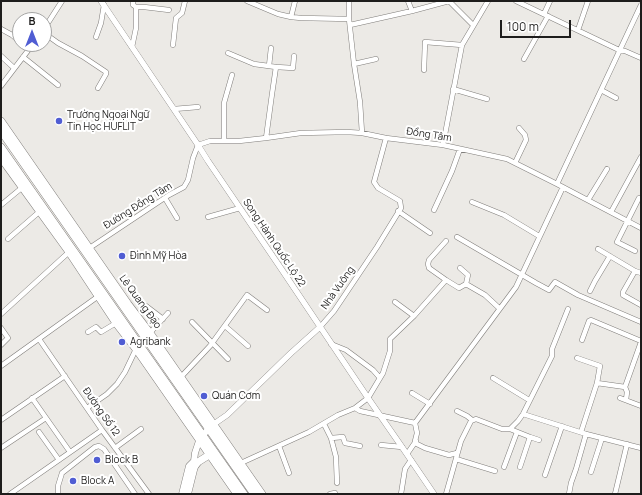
<!DOCTYPE html>
<meta charset="utf-8">
<style>
body{margin:0}
#map{position:relative;width:642px;height:495px;overflow:hidden;background:#eceae6;font-family:Manrope,sans-serif}
canvas{display:block}
.frame{position:absolute;inset:0;border:2px solid #1e1d1c;pointer-events:none}
.north{position:absolute;left:12px;top:12px;width:40px;height:40px;box-sizing:border-box;background:#fff;border:1px solid #a5a5a4;border-radius:50%;rotate:0deg;font-size:11px;font-weight:700;line-height:16px;text-align:center;color:#1e1d1c}
.north::after{content:'';display:block;margin:auto;width:14px;height:18px;background:#505dd3;clip-path:polygon(50% 0,100% 100%,50% 72%,0 100%)}
.scale{position:absolute;left:500px;top:20px;width:71px;height:18px;box-sizing:border-box;border:2px solid #1e1d1c;border-top:0;padding-left:5px;font-size:12px;line-height:14px;white-space:nowrap;color:#1e1d1c;-webkit-text-stroke:3px #fff;paint-order:stroke}
</style>
<div id="map">
<canvas width="642" height="495"></canvas>
<div class="frame"></div>
<div class="north">B</div>
<div class="scale">100 m</div>
</div>
<script>
const g = document.querySelector('canvas').getContext('2d');
g.lineJoin = 'round';
function shape(rows) {
  const path = new Path2D();
  for (const r of rows) {
    path.moveTo(r[0], r[1]);
    for (let i = 2; i < r.length; i += 2) path.lineTo(r[i], r[i + 1]);
  }
  return path;
}
function stroke(path, color, width, dash) {
  g.strokeStyle = color;
  g.lineWidth = width;
  g.lineCap = dash ? 'butt' : 'round';
  g.setLineDash(dash || []);
  g.stroke(path);
}
function drawText(font, color, halo, rows, align = 'center') {
  g.font = font + ' Manrope,sans-serif';
  g.lineWidth = 4;
  g.setLineDash([]);
  g.textBaseline = 'middle';
  g.strokeStyle = halo;
  g.fillStyle = color;
  for (const [text, x, y, turn = 0] of rows) {
    g.save();
    g.translate(x, y);
    g.rotate((+turn || 0) * Math.PI / 180);
    g.textAlign = isNaN(turn) ? turn : align;
    if (halo) g.strokeText(text, 0, 0);
    g.fillText(text, 0, 0);
    g.restore();
  }
}
const minor = shape([
 [247,1,278,14,291,17,301,18,349,19],
 [349,1,349,19,354,64,360,102,362,133],
 [408,1,412,11],
 [449,1,473,25],
 [516,1,619,50,625,51,641,58],
 [136,7,144,7,169,10],
 [544,14,550,1],
 [291,17,295,1],
 [350,25,412,11,449,1],
 [1,29,12,35,20,42],
 [44,29,62,1],
 [578,30,588,1],
 [44,33,58,43,82,56,106,72,106,74,98,88],
 [96,37,101,23,104,5],
 [23,44,29,49],
 [173,45,176,18,182,13,185,1],
 [132,47,136,28,136,7,133,5,133,1],
 [228,53,254,64,276,67,293,68,294,56],
 [1,56,14,68],
 [23,57,58,85],
 [524,59,548,16],
 [354,64,376,59],
 [269,66,271,48],
 [424,70,425,42,462,45],
 [1,86,33,44],
 [453,89,487,99],
 [601,90,616,98],
 [174,109,198,107],
 [266,138,272,94,276,67],
 [224,141,224,103,232,75],
 [443,145,462,45,488,1],
 [515,163,526,140,525,135,519,128],
 [557,184,641,5],
 [165,198,177,218],
 [588,200,607,169],
 [472,202,504,215,539,236],
 [1,205,24,186],
 [434,210,452,171,460,149],
 [398,211,430,233],
 [611,212,641,157],
 [208,217,240,208],
 [457,237,536,283,549,290,555,282,578,295,641,322],
 [8,239,39,212],
 [446,241,429,260,428,264,429,268,446,280],
 [88,249,169,195,184,187,188,180,193,158,198,145,210,141,239,141,266,138,301,133,347,132,362,133,386,138,443,145,507,159,557,184,641,228],
 [598,249,635,271,641,273],
 [635,251,617,242,639,198],
 [460,268,468,275,466,284],
 [635,271,623,292,623,295,641,305],
 [590,291,595,281,610,256],
 [395,302,414,316],
 [146,306,163,319],
 [1,314,69,252],
 [192,322,228,359],
 [225,326,248,346],
 [320,327,334,311,377,247,401,208,400,201,378,188,374,182,386,138],
 [1,328,8,338,1,345],
 [88,332,96,327,101,332,116,323],
 [149,334,168,313],
 [39,339,102,430,149,494],
 [582,340,589,321,591,320,641,341],
 [331,344,346,350,373,370,380,378],
 [577,358,600,366,597,383],
 [1,366,100,295],
 [180,378,210,346,247,295,267,310],
 [493,378,529,400],
 [625,387,627,392,626,400],
 [412,393,430,404],
 [32,398,70,452],
 [620,398,641,406],
 [87,408,107,394,117,384,125,372,136,349],
 [355,408,368,398,383,373,390,351,390,339,414,316,446,280,459,288,466,284,485,295,499,308],
 [457,411,467,416,472,420],
 [523,414,586,434,641,448],
 [1,420,65,376],
 [415,423,516,287,563,187],
 [415,423,417,433,415,441,417,444,425,448,449,455,457,453],
 [324,424,331,438,343,437,345,443,360,446],
 [510,429,530,437,520,467],
 [39,432,59,460],
 [581,432,597,383,625,387,641,342],
 [530,437,539,440],
 [331,438,336,457,337,483],
 [381,445,402,447],
 [279,446,289,473],
 [1,448,46,418],
 [115,448,141,429],
 [407,454,416,441],
 [456,459,495,471],
 [241,463,309,432,338,415,355,408,360,411,415,423],
 [504,467,517,432],
 [591,472,602,438],
 [545,475,562,426],
 [10,494,102,430],
 [58,494,58,486,62,473,95,447,99,446,104,449,135,494],
 [330,494,335,493],
 [401,494,405,469,411,460],
 [446,494,461,441,471,421,476,419,502,429,510,429,518,421,523,414,552,356,552,349,568,309],
 [569,494,571,483,576,469,586,434],
 [615,494,627,444]
]);
const tertiary = shape([
 [101,1,198,145,208,161,280,267,368,398,402,447,434,494],
 [214,424,227,415,291,353,320,327]
]);
const secondary = shape([
 [182,494,189,466,194,461],
 [188,494,195,466,194,461,195,453,199,441,208,429,212,426]
]);
const trunk = shape([
 [1,121,128,304,150,333,262,494],
 [1,131,254,494],
 [1,147,244,494],
 [1,158,69,252,116,323,136,349,237,494],
 [195,466,198,462,209,455,212,455]
]);
stroke(minor, '#807e7b', 5.5);
stroke(tertiary, '#807e7b', 6);
stroke(secondary, '#807e7b', 7);
stroke(trunk, '#807e7b', 8);
stroke(minor, '#fff', 4.5);
stroke(tertiary, '#fff', 5.5);
stroke(secondary, '#fff', 6);
stroke(trunk, '#fff', 7);
for (const [x, y, r, color] of [
 [59,121,4,"#505dd3"],
 [122,256,4,"#505dd3"],
 [122,342,4,"#505dd3"],
 [204,396,4,"#505dd3"],
 [97,460,4,"#505dd3"],
 [73,481,4,"#505dd3"]
]) {
  const dot = new Path2D();
  dot.arc(x, y, r, 0, 2 * Math.PI);
  g.fillStyle = color;
  g.fill(dot);
  stroke(dot, '#fff', 1.5);
}
drawText('10px', '#1e1d1c', '#fff', [
 ["Trường Ngoại Ngữ",67,115],
 ["Tin Học HUFLIT",67,127],
 ["Đình Mỹ Hòa",130,256],
 ["Agribank",130,342],
 ["Quán Cơm",212,396],
 ["Block B",105,460],
 ["Block A",81,481]
], 'left');
drawText('10px', '#1e1d1c', '#fff', [
 ["Đồng Tâm",429,135,9],
 ["Đường Đồng Tâm",138,206,-32],
 ["Song Hành Quốc Lộ 22",274,243,56],
 ["Nhà Vuông",338,288,-55],
 ["Lê Quang Đạo",140,302,54],
 ["Đường Số 12",101,412,55]
]);
</script>
